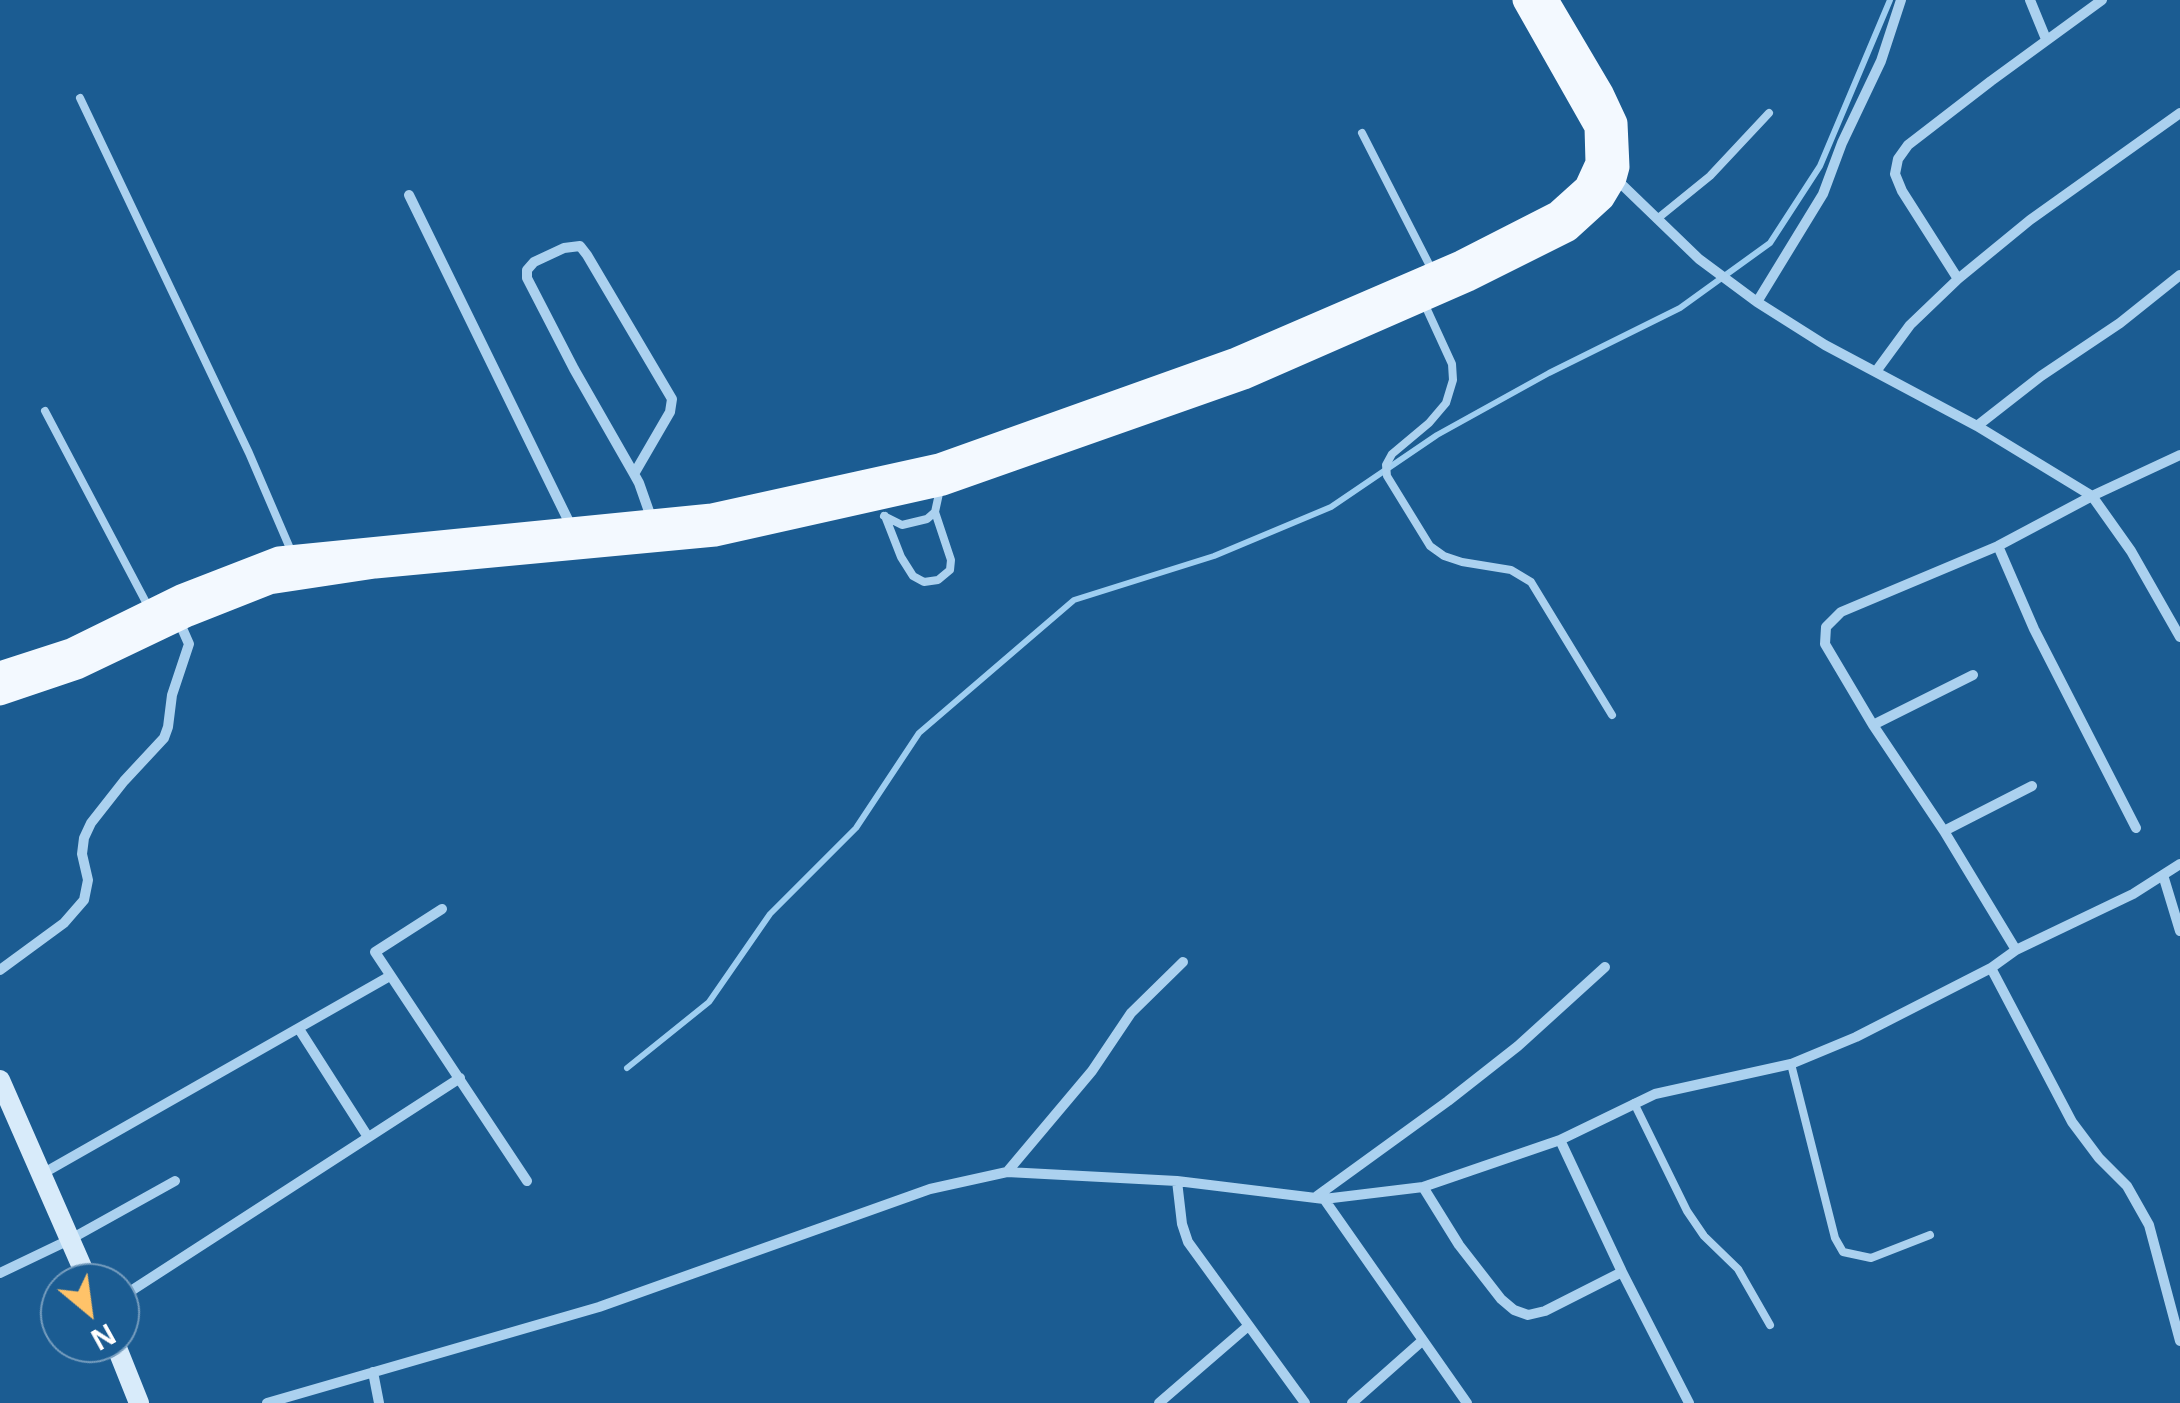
<!DOCTYPE html>
<style>
body{margin:0}
#map{position:relative;width:2180px;height:1403px;overflow:hidden;background:#1b5c92;font-family:"Open Sans",sans-serif}
canvas{display:block}
.north{position:absolute;left:40px;top:1263px;width:100px;height:100px;box-sizing:border-box;background:#1b5c92;border:2px solid #769dbe;border-radius:50%;rotate:151deg;font-size:28px;font-weight:700;line-height:40px;text-align:center;color:#fff}
.north::after{content:'';display:block;margin:auto;width:35px;height:45px;background:#ffc369;clip-path:polygon(50% 0,100% 100%,50% 72%,0 100%)}
</style>
<div id="map">
<canvas width="2180" height="1403"></canvas>
<div class="north">N</div>
</div>
<script>
const g = document.querySelector('canvas').getContext('2d');
g.lineJoin = 'round';
function shape(rows) {
  const path = new Path2D();
  for (const r of rows) {
    path.moveTo(r[0], r[1]);
    for (let i = 2; i < r.length; i += 2) path.lineTo(r[i], r[i + 1]);
  }
  return path;
}
function stroke(path, color, width, dash) {
  g.strokeStyle = color;
  g.lineWidth = width;
  g.lineCap = dash ? 'butt' : 'round';
  g.setLineDash(dash || []);
  g.stroke(path);
}
stroke(shape([
 [627,1068,709,1002,770,914,856,828,919,733,1074,600,1214,556,1331,507,1437,435,1549,373,1680,308,1770,243,1820,166,1890,0]
]), '#9ecef1', 6);
stroke(shape([
 [80,98,249,453,292,553],
 [1362,133,1432,270],
 [1657,219,1710,176,1769,113],
 [1424,303,1452,364,1453,380,1446,403,1429,423,1392,454,1386,465,1387,476,1430,546,1444,556,1462,562,1511,570,1531,582,1612,715],
 [45,411,149,608],
 [884,516,902,525,927,519,935,512,940,489],
 [885,516,901,557,913,576,924,582,938,580,950,570,951,560,935,512],
 [1791,1064,1835,1238,1843,1252,1871,1258,1930,1235],
 [1634,1103,1687,1211,1704,1236,1738,1269,1770,1325]
]), '#abd1ef', 8);
stroke(shape([
 [2030,0,2046,39],
 [409,195,572,528],
 [1958,279,1902,191,1895,174,1898,159,1908,145,1991,81,2102,0],
 [1757,302,1823,194,1842,143,1881,61,1901,0],
 [1877,370,1910,325,1958,279,2030,220,2180,113],
 [1977,426,2041,376,2120,323,2180,275],
 [2180,455,2092,496,2131,551,2180,637],
 [634,474,670,412,672,399,587,255,580,246,564,248,534,262,527,270,527,278,574,369,634,474,639,483,652,520],
 [1998,546,2034,629,2136,828],
 [1873,725,1973,675],
 [1944,831,2032,786],
 [2163,875,2180,931],
 [442,909,375,952,527,1181],
 [2016,950,2133,894,2180,864],
 [1991,968,2072,1122,2099,1158,2127,1186,2149,1225,2180,1341],
 [0,970,64,923,84,900,88,880,82,854,84,838,91,823,124,781,164,738,168,727,172,695,189,644,178,619],
 [299,1029,368,1137],
 [1560,1140,1622,1272,1689,1403],
 [1007,1172,1092,1071,1131,1013,1183,962],
 [42,1174,390,976],
 [1177,1181,1182,1224,1188,1242,1305,1403],
 [1423,1187,1459,1245,1501,1299,1514,1310,1528,1315,1545,1311,1622,1272],
 [1317,1196,1448,1101,1518,1046,1605,967],
 [1324,1199,1467,1403],
 [0,1273,69,1240,175,1181],
 [120,1298,460,1078],
 [373,1372,379,1403],
 [267,1403,599,1307,930,1189,1007,1172,1177,1181,1324,1199,1423,1187,1560,1140,1655,1094,1791,1064,1856,1037,1991,968,2016,950,1944,831,1873,725,1825,644,1826,627,1841,612,1998,546,2092,496,1977,426,1825,345,1757,302,1699,259,1614,177],
 [1159,1403,1247,1327],
 [1352,1403,1422,1341]
]), '#abd1ef', 10);
stroke(shape([
 [0,1080,89,1283],
 [115,1343,139,1403]
]), '#d8ebfa', 20);
stroke(shape([
 [0,674,71,651,181,597,279,559,712,516,939,466,1236,360,1461,263,1557,214,1587,187,1598,163,1597,127,1525,0],
 [0,693,77,667,188,614,269,582,375,566,715,534,943,483,1244,377,1468,279,1568,229,1602,198,1614,178,1617,167,1615,123,1601,93,1546,0]
]), '#f3f9ff', 25);
</script>
